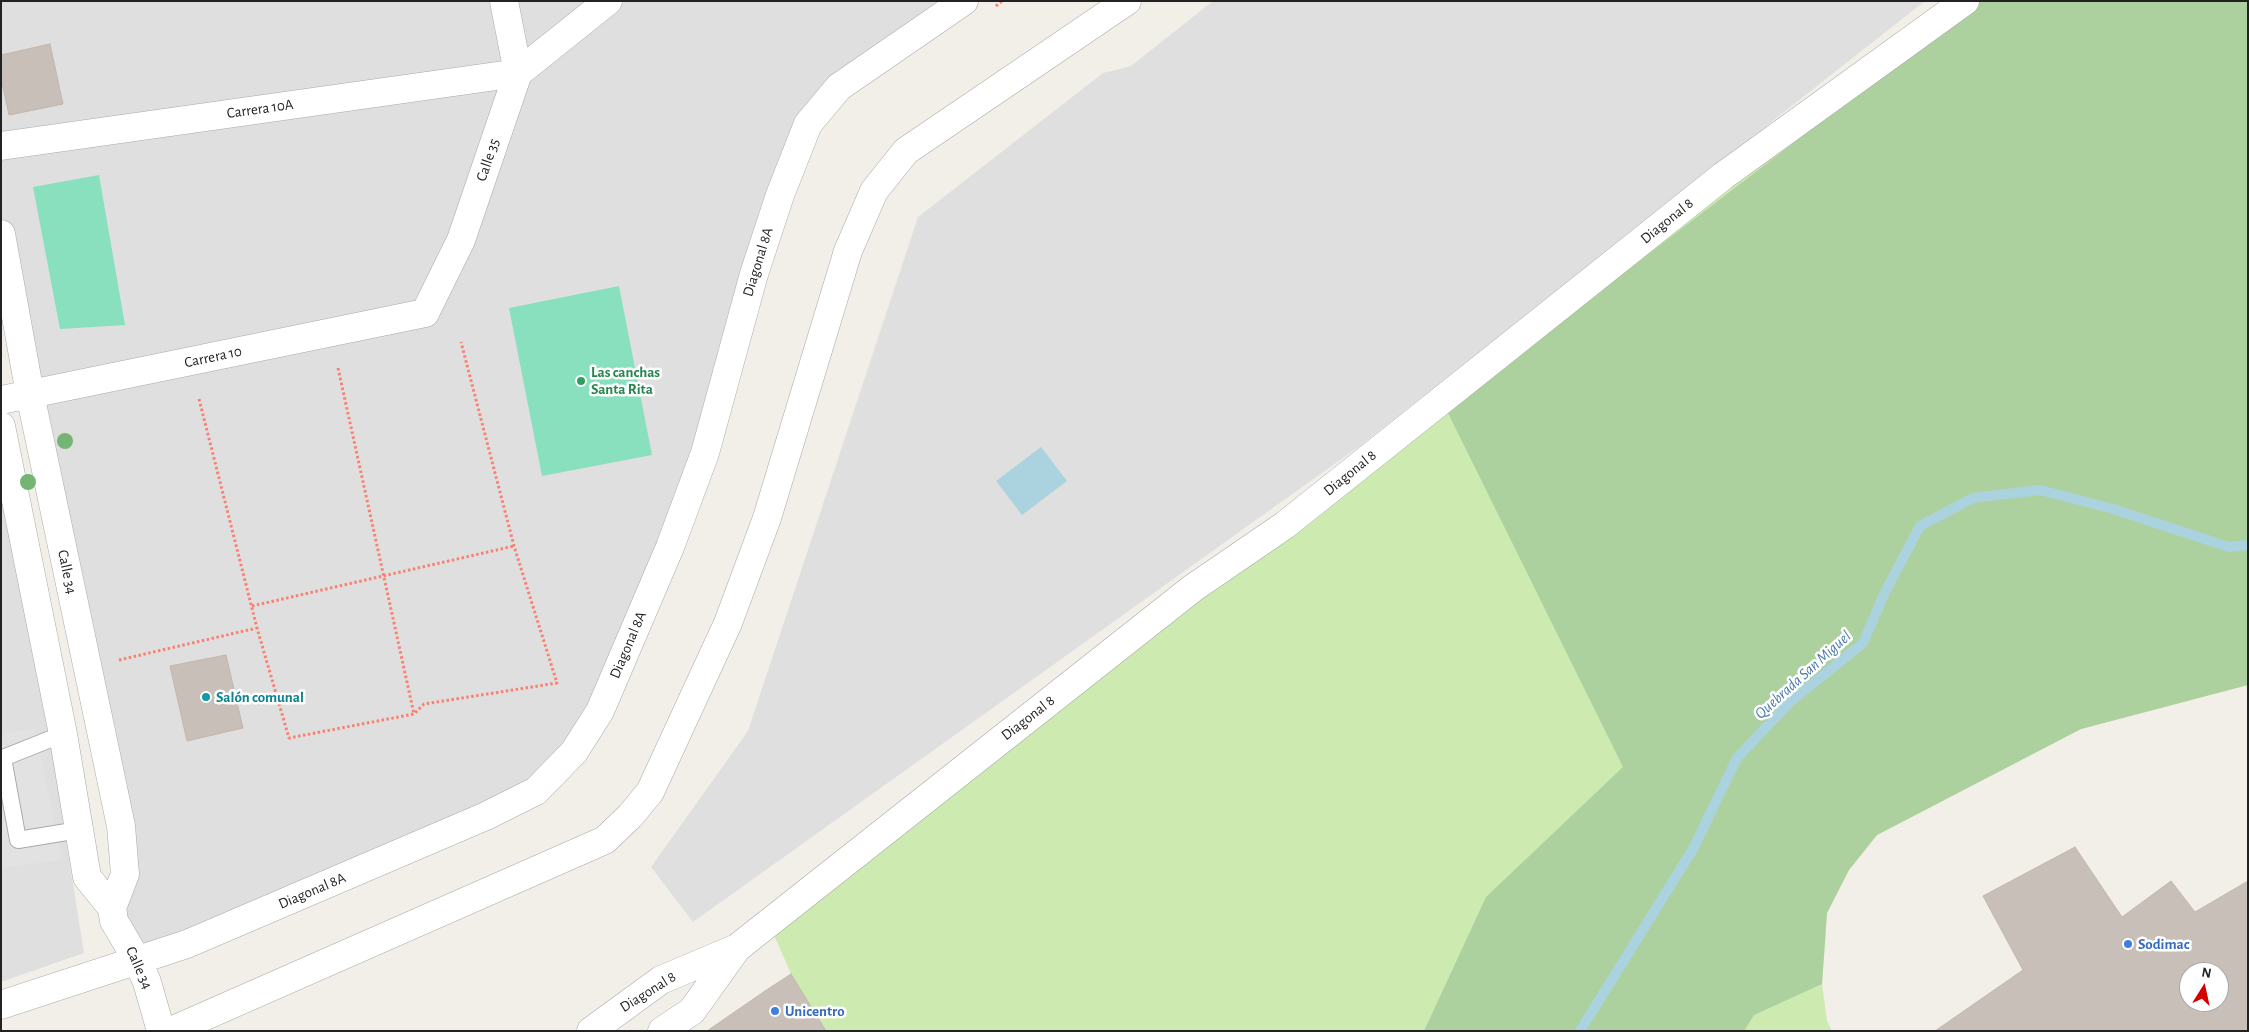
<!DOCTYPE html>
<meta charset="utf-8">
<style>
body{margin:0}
#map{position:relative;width:2249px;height:1032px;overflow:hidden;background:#f2efe9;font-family:"Alegreya Sans",sans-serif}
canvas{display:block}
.frame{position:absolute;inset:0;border:2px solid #222;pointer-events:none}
.north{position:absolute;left:2179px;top:962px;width:50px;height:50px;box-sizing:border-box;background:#fff;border:1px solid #a7a7a7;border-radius:50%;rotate:10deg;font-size:14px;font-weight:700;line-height:20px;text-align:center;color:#222}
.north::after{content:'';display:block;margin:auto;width:18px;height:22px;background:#d40000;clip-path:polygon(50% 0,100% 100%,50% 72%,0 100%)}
</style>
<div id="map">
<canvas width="2249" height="1032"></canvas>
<div class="frame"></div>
<div class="north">N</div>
</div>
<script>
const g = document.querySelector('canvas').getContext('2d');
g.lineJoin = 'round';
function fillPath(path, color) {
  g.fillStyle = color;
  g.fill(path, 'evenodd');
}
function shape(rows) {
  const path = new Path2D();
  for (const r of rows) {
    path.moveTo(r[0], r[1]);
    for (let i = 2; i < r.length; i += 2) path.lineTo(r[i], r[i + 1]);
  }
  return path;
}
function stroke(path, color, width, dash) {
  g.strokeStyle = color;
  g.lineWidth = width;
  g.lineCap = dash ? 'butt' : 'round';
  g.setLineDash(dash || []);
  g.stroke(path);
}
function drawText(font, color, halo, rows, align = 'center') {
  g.font = font + ' "Alegreya Sans",sans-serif';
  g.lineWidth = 5;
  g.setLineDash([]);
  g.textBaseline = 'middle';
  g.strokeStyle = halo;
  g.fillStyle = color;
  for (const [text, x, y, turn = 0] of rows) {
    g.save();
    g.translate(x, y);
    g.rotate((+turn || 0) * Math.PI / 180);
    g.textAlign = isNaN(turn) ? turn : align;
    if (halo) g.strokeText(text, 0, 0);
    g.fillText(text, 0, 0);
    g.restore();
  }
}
fillPath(shape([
 [1,1,964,1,839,87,754,274,600,711,536,792,137,960,114,921,125,874,1,234],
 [1213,1,1925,1,1361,445,693,922,651,867,748,731,918,217,1103,73,1131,66],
 [1,433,84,953,1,982]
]), '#e0dfdf');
fillPath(shape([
 [1965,1,2248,1,2248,685,2081,729,1877,835,1849,870,1827,913,1822,984,1827,1021,1832,1031,826,1031,791,974,764,912]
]), '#cdebb0');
fillPath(shape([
 [1979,1,2248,1,2248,685,2081,729,1877,835,1849,870,1827,913,1822,984,1754,1015,1744,1031,1424,1031,1486,897,1623,767,1446,409]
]), '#add19e');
fillPath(shape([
 [99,175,125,325,60,329,33,187],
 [619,286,652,455,542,476,509,308]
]), '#88e0be');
fillPath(shape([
 [35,729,62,860,1,868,1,733]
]), '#e2e2e2');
fillPath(shape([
 [1041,447,1067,481,1022,515,996,481]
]), '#aad3df');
stroke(shape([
 [1580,1031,1693,849,1737,758,1790,702,1863,643,1886,590,1920,526,1973,498,2040,490,2113,509,2229,547,2248,545]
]), '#aad3df', 10);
const building = shape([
 [50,44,63,104,9,115,1,78,1,55,50,44],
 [226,655,243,728,187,741,170,666,226,655],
 [2075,847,2122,917,2171,881,2195,912,2248,881,2248,1031,1935,1031,2023,970,1983,896,2075,847],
 [2189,972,2219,972,2219,1002,2189,1002,2189,972],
 [791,974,826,1031,707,1031,765,991,791,974]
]);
fillPath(building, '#c7bfb8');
stroke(building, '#c4b6ab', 1);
const service = shape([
 [63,734,3,758,18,840,79,830]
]);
const minor = shape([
 [1,146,518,73,608,1],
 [1,400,425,313,461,240,518,73,504,1]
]);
const tertiary = shape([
 [1,234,30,394,121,826,125,874,112,908,114,921,137,960,147,982,161,1031],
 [1,426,63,734,87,877,112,908],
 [1,1005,187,944,486,816,536,791,574,752,600,711,670,547,705,453,754,274,780,195,808,124,839,87,964,1],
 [171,1031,605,840,630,816,650,792,728,623,767,518,848,251,874,191,906,151,1127,1],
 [591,1031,661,980,737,948,1193,588,1285,525,1723,176,1965,1],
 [662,1031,692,1011,737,948]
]);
stroke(service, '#a9a9a9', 18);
stroke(minor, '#a9a9a9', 29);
stroke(tertiary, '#a9a9a9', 29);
stroke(shape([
 [996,6,1002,1],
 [338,368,414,714],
 [199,399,257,628,289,738,414,714,424,704,557,683,514,546,461,342],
 [252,606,514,546],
 [119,660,257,628]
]), '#fa8072', 3, [2.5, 2.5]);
stroke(service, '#fff', 16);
stroke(minor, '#fff', 28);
stroke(tertiary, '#fff', 28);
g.fillStyle = '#74b475';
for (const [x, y] of [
 [65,441],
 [28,482]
]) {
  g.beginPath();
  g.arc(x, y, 8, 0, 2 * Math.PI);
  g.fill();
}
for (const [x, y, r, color] of [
 [581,381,5,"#2e9e5b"],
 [206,697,5,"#0f9aa8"],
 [2128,944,5,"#3f7fe0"],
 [775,1011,5,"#3f7fe0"]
]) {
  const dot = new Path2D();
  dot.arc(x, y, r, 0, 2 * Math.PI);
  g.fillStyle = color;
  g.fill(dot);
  stroke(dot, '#fff', 2);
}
drawText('15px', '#222', '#fff', [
 ["Carrera 10A",260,109,-8],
 ["Calle 35",488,160,-71],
 ["Diagonal 8",1667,221,-39],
 ["Diagonal 8A",758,262,-73],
 ["Carrera 10",213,357,-12],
 ["Diagonal 8",1350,473,-39],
 ["Calle 34",67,572,78],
 ["Diagonal 8A",628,645,-67],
 ["Diagonal 8",1028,718,-38],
 ["Diagonal 8A",312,891,-23],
 ["Calle 34",139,968,66],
 ["Diagonal 8",648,992,-32]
]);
drawText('bold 15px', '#27864d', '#fff', [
 ["Las canchas",591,372],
 ["Santa Rita",591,389]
], 'left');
drawText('bold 15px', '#0d838f', '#fff', [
 ["Salón comunal",216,697]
], 'left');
drawText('bold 15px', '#366cbe', '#fff', [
 ["Sodimac",2138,944],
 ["Unicentro",785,1011]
], 'left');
drawText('italic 16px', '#4a7aab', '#fff', [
 ["Quebrada San Miguel",1803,675,-42]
]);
</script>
